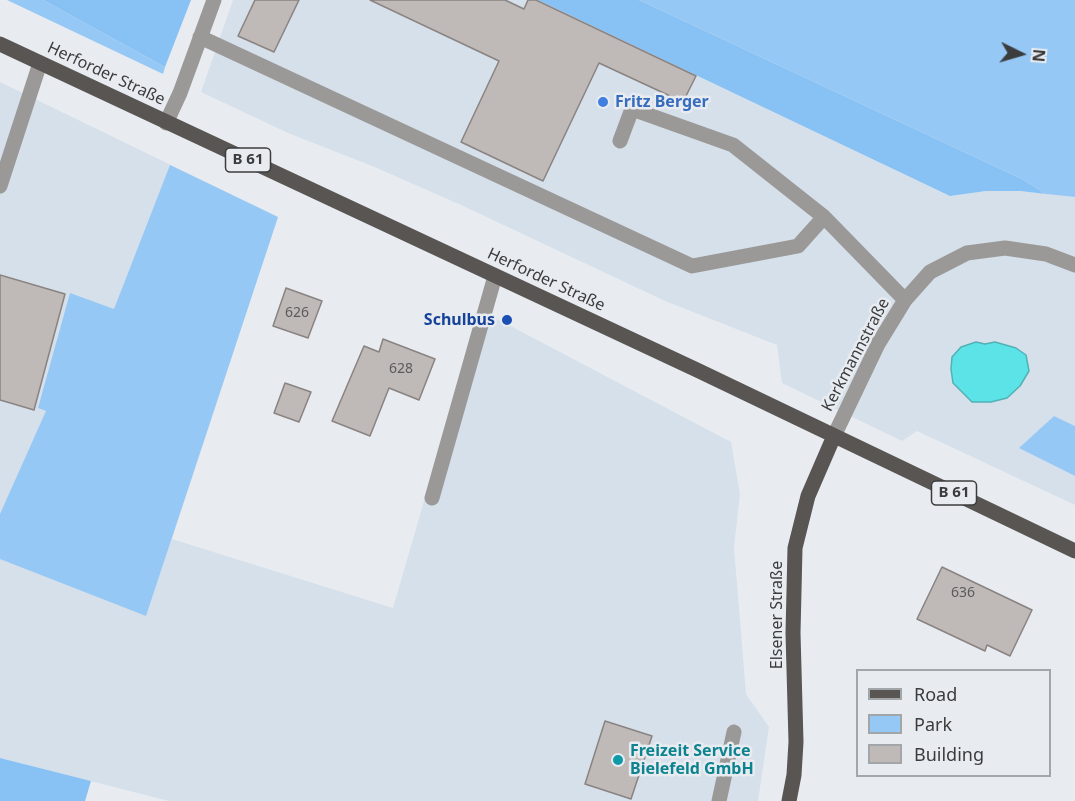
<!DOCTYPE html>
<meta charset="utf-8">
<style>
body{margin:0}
#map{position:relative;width:1075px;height:801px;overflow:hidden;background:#e8ecf1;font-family:"Noto Sans",sans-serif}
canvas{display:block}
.legend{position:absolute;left:856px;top:669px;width:195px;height:108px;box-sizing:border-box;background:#e8ecf1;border:2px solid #a3a6a9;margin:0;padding:8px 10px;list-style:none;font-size:18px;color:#3b3c3e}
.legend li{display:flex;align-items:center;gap:12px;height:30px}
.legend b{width:30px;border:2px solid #a3a6a9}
.north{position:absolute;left:991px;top:24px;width:60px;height:60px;-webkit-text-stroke:4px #e8ecf1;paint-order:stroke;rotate:95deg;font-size:16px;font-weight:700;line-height:24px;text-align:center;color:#3b3c3e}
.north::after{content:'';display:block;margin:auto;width:21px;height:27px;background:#3b3c3e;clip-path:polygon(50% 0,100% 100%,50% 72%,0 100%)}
</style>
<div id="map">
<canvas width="1075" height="801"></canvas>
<ul class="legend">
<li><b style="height:8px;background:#585552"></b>Road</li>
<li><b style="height:16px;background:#96c8f5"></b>Park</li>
<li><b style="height:16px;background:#bfb9b7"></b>Building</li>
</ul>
<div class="north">N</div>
</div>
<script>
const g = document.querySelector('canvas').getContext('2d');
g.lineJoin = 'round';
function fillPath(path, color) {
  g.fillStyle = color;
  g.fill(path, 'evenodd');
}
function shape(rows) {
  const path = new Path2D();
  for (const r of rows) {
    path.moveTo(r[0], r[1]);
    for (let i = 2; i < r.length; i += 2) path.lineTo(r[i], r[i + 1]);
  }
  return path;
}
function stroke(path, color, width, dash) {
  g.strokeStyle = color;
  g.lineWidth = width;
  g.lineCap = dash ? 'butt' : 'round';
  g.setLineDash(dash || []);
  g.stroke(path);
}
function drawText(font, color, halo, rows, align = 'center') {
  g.font = font + ' "Noto Sans",sans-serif';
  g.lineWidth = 5;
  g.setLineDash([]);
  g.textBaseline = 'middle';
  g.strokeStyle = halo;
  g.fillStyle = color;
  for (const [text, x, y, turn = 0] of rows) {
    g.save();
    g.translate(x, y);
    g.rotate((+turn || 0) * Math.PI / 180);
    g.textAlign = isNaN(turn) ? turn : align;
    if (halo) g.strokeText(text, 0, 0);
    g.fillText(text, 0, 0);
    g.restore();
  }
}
fillPath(shape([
 [233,0,538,0,950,196,986,191,1020,191,1075,197,1075,426,1054,416,1020,448,1075,476,1075,505,917,431,902,441,782,383,777,345,665,301,461,205,377,168,288,133,201,92],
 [0,82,278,217,172,539,393,608,479,311,503,322,731,442,740,494,734,547,746,694,769,727,758,801,169,801,0,758]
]), '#d6e0ea');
fillPath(shape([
 [7,0,43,0,165,67,163,74],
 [639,0,1075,0,1075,197,1046,194,1024,180],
 [170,165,278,217,146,616,0,559,0,514,46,411,38,408,70,293,114,309],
 [1054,416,1075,426,1075,476,1019,448]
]), '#96c8f5');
fillPath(shape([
 [38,0,191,0,165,67,43,0],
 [538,0,639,0,1024,180,1046,194,1020,191,986,191,950,196],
 [0,758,91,781,85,801,0,801]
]), '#88c1f3');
const water = shape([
 [976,342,985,344,995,342,1016,348,1026,355,1029,371,1020,386,1007,398,991,402,972,402,953,383,951,369,952,357,961,347,976,342]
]);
fillPath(water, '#5be3e7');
stroke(water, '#51b1b4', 1.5);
const building = shape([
 [255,0,299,0,274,52,238,36,255,0],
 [370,0,505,0,524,9,528,0,536,0,696,76,683,102,599,63,543,181,461,142,499,61,370,0],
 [0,275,65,294,34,410,0,400,0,275],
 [286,288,322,301,308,338,273,326,286,288],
 [383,339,435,359,419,400,389,388,370,436,332,421,364,346,379,352,383,339],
 [285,383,311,392,299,422,274,413,285,383],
 [942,567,1032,610,1010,656,987,645,985,651,917,619,942,567],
 [605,721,652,736,631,799,585,784,605,721]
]);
fillPath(building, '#bfb9b7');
stroke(building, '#898381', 1.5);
stroke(shape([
 [200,37,692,266,798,246,824,217,905,300],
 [166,123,180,93,214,0],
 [620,141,632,109,733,145,824,217],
 [0,186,40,63],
 [834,436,878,344,905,300,930,272,967,253,1005,248,1046,254,1075,265],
 [432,498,495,276],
 [719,801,734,732]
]), '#9a9997', 15);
stroke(shape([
 [0,44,697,370,1075,551],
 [789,801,794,775,796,742,793,633,795,548,808,496,834,436]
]), '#585552', 15);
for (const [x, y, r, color] of [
 [603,102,6,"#3f7fe0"],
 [507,320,6,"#1a4fb4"],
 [618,760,6,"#0f9aa8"]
]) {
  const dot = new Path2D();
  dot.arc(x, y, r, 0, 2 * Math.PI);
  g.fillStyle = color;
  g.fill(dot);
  stroke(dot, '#e8ecf1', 2);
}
drawText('14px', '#5c5b5c', null, [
 ["626",297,313],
 ["628",401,369],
 ["636",963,593]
]);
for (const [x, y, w] of [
 [248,160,45],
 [954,493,45]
]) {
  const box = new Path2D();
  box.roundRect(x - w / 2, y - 12, w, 24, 4.5);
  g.fillStyle = '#e8ecf1';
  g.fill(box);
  stroke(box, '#3b3c3e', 1.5);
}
drawText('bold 15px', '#3b3c3e', null, [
 ["B 61",248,160],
 ["B 61",954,493]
]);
drawText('16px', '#3b3c3e', '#e8ecf1', [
 ["Herforder Straße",106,74,25],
 ["Herforder Straße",546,280,25],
 ["Kerkmannstraße",856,355,-62],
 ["Elsener Straße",777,615,-90]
]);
drawText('bold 16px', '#366cbe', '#e8ecf1', [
 ["Fritz Berger",615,102]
], 'left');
drawText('bold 16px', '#164399', '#e8ecf1', [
 ["Schulbus",495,320]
], 'right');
drawText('bold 16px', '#0d838f', '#e8ecf1', [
 ["Freizeit Service",630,751],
 ["Bielefeld GmbH",630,769]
], 'left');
</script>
